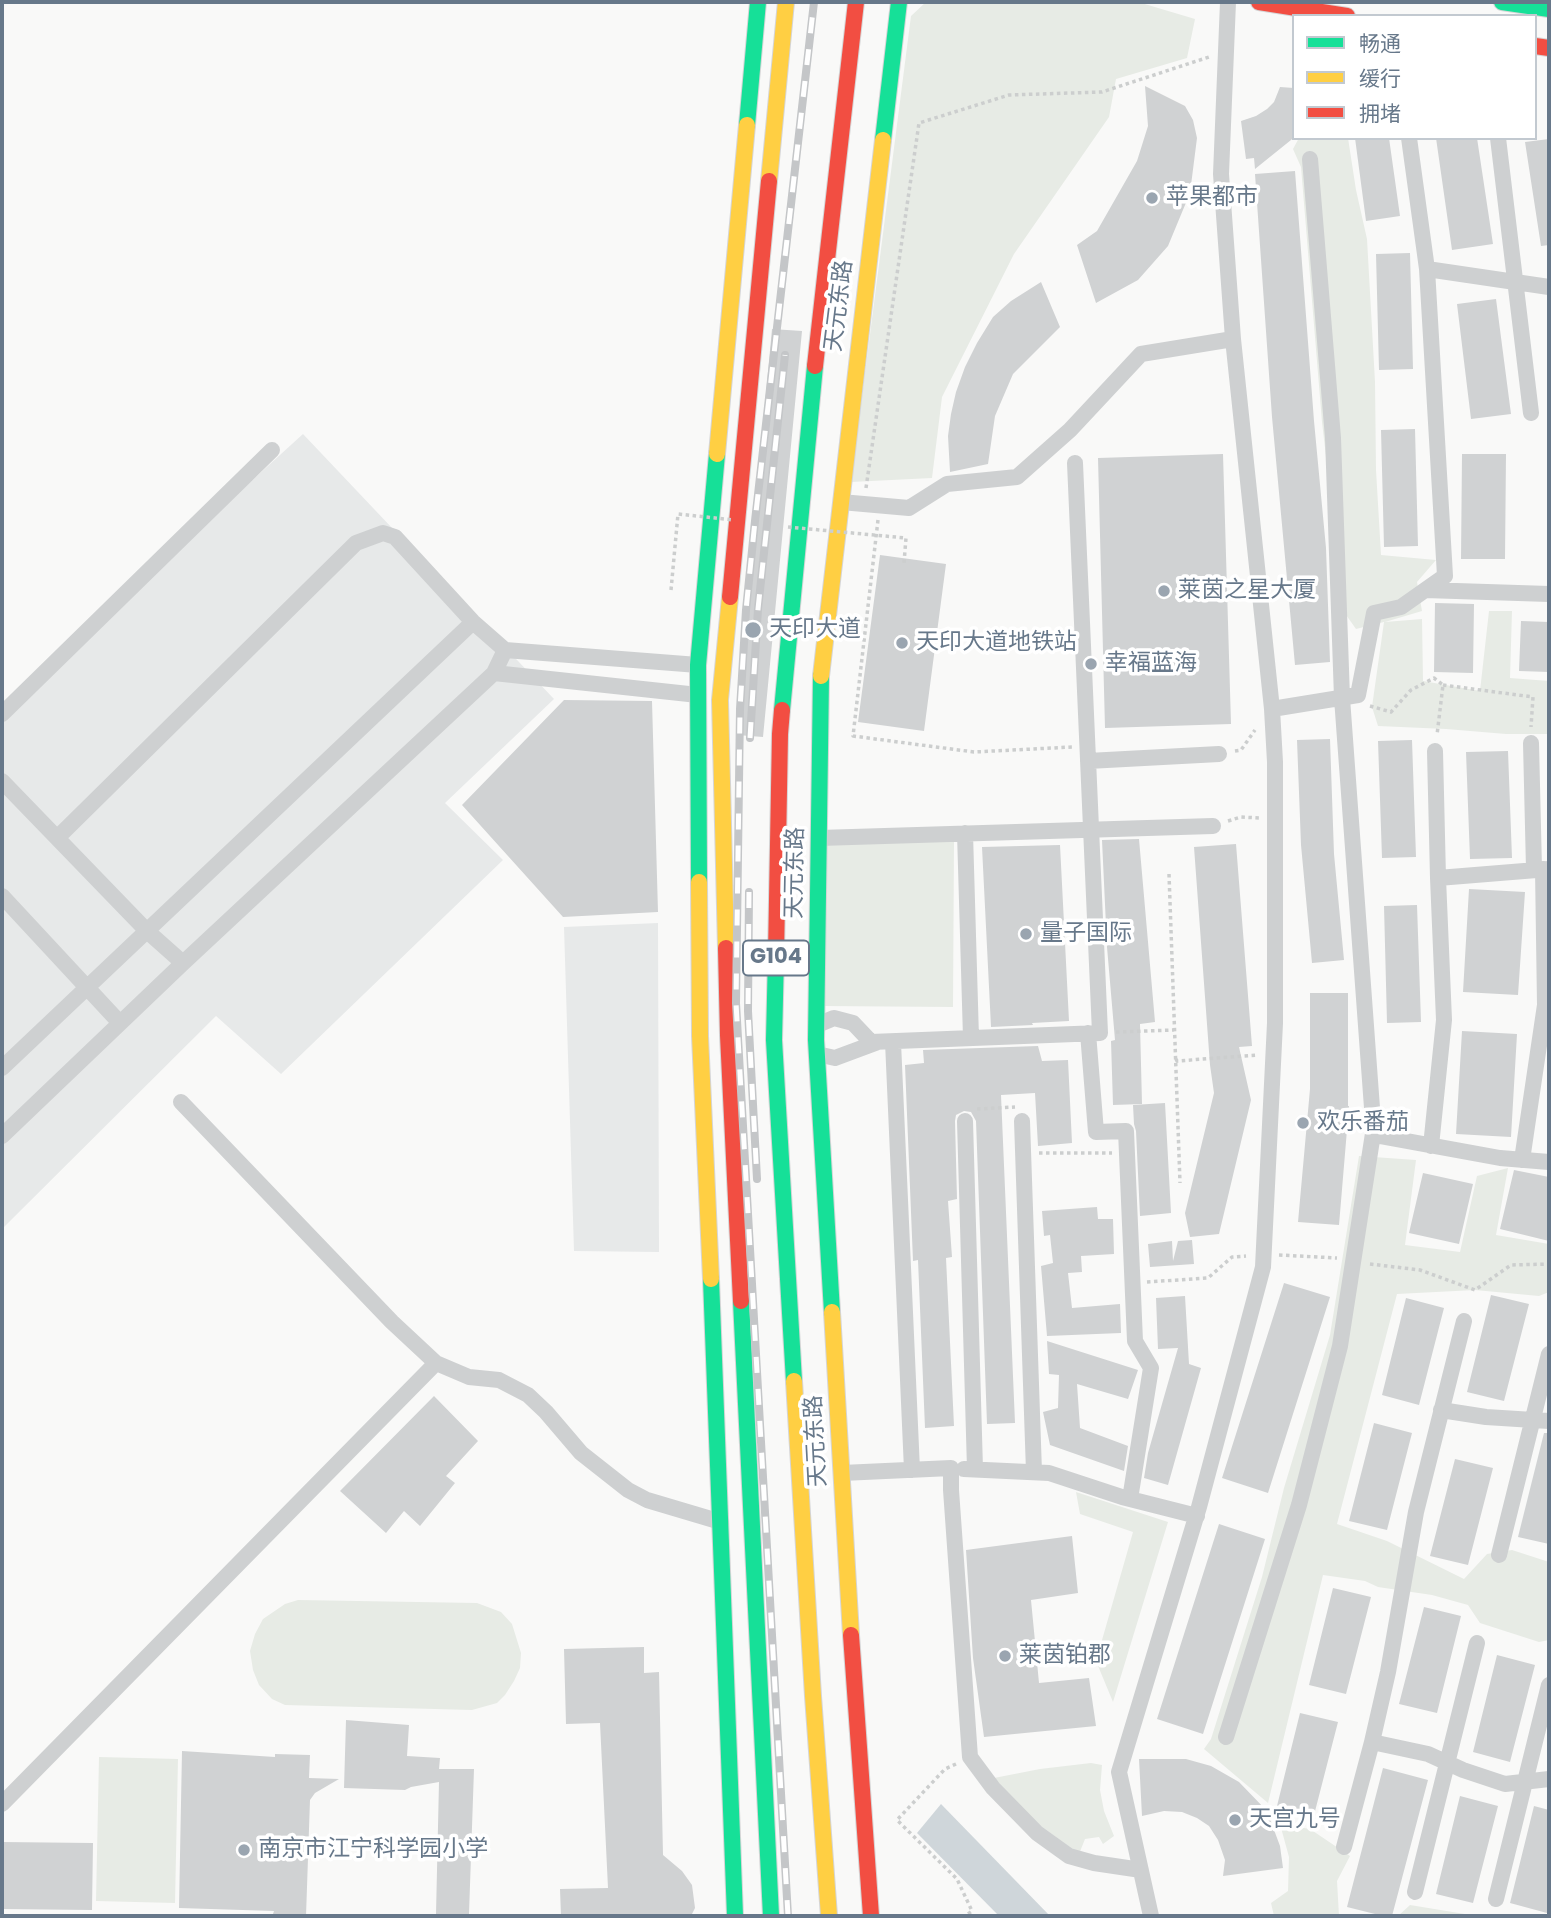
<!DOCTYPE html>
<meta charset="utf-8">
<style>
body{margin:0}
#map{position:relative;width:1551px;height:1918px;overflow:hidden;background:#f9f9f8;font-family:Poppins,"Noto Sans SC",sans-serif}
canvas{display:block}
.frame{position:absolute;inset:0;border:4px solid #67788a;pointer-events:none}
.legend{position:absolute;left:1292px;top:14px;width:245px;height:126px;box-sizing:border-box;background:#fff;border:2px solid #c2c9d0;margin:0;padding:9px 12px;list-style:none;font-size:21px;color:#67788a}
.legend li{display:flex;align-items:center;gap:14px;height:35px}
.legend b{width:35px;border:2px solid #c2c9d0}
</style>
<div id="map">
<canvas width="1551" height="1918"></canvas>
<div class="frame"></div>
<ul class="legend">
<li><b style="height:9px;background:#16e098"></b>畅通</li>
<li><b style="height:9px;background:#ffcf43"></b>缓行</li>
<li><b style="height:9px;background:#f24e42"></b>拥堵</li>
</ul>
</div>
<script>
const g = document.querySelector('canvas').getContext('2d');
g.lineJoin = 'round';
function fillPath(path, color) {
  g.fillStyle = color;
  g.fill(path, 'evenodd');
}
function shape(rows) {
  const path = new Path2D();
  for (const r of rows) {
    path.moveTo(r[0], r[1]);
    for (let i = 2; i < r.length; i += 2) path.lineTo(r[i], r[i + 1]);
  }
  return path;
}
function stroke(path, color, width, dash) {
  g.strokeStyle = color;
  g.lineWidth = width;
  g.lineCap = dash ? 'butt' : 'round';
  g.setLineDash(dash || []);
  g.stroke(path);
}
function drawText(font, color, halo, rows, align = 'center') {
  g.font = font + ' Poppins,"Noto Sans SC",sans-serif';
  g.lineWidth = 7;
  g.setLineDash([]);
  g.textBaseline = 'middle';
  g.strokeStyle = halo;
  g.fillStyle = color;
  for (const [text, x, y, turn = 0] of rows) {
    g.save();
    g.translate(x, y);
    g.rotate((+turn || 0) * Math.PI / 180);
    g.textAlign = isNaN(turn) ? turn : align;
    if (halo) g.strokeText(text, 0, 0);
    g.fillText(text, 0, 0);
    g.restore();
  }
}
fillPath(shape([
 [303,434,554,699,445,803,503,860,281,1074,216,1016,2,1229,2,708],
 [658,923,659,1252,574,1251,564,927]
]), '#e7e9e9');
fillPath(shape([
 [926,2,1138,2,1195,19,1187,58,1116,79,1109,117,1014,254,942,397,932,478,851,482,911,16],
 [1299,138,1348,138,1356,190,1367,239,1375,382,1376,470,1381,555,1436,560,1417,582,1422,611,1385,622,1422,619,1423,681,1480,691,1489,611,1512,611,1510,678,1549,681,1549,734,1506,734,1446,729,1378,726,1372,707,1384,622,1356,629,1344,612,1322,422,1301,167,1293,149],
 [823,841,954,842,953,1007,822,1006],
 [1359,1156,1416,1160,1405,1245,1460,1252,1477,1176,1508,1168,1496,1235,1549,1244,1549,1292,1539,1296,1475,1290,1397,1294,1337,1524,1387,1541,1464,1579,1487,1554,1512,1550,1549,1562,1549,1640,1539,1642,1480,1623,1468,1605,1432,1595,1378,1587,1365,1581,1323,1575,1268,1803,1204,1749,1211,1739,1262,1577,1284,1488,1330,1335],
 [1076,1492,1168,1522,1113,1702,1096,1661,1133,1532,1080,1514],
 [298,1600,477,1603,501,1612,512,1624,521,1653,520,1668,514,1681,505,1695,497,1703,472,1710,285,1705,272,1699,259,1685,253,1670,250,1651,255,1634,263,1619,285,1604],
 [99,1757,178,1759,175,1903,96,1901],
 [1091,1763,1102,1765,1100,1790,1104,1811,1114,1836,1103,1844,1099,1837,1085,1839,1079,1854,1034,1821,994,1778,1040,1769],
 [1280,1824,1310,1829,1350,1856,1337,1881,1339,1916,1274,1916,1271,1903,1288,1891,1289,1857],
 [1410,1905,1471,1915,1549,1916,1398,1916]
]), '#e7ebe5');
fillPath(shape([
 [941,1804,1050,1916,999,1916,917,1833]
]), '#cfd6da');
fillPath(shape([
 [1145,86,1185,106,1193,120,1197,138,1190,193,1168,246,1138,280,1096,303,1077,245,1097,231,1137,161,1148,126],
 [1280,87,1294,88,1294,137,1291,140,1255,169,1254,158,1246,159,1241,121,1256,116,1267,109,1274,102],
 [1355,138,1389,138,1400,216,1366,221],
 [1436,138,1477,138,1493,244,1452,250],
 [1549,139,1549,245,1541,246,1525,142],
 [1295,171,1314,421,1326,548,1330,662,1295,665,1272,417,1255,174],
 [1410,253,1413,369,1379,370,1376,254],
 [1041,282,1060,327,1013,374,995,416,988,464,950,472,948,436,951,414,956,392,965,367,977,343,993,317,1011,301],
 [1496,299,1511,414,1471,419,1457,304],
 [772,329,802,331,763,737,737,735,737,701],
 [1415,429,1418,546,1384,547,1381,430],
 [1223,454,1231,724,1105,728,1098,458],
 [1462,454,1506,454,1505,559,1461,559],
 [880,555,946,564,924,731,858,722],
 [1435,603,1474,604,1473,673,1434,672],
 [1521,621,1549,622,1549,672,1519,671],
 [564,700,652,701,658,912,563,917,462,805],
 [1330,739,1334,854,1344,960,1312,963,1301,845,1297,740],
 [1412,740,1416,857,1382,858,1378,741],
 [1508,751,1512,858,1470,859,1466,752],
 [1139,839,1155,1022,1140,1024,1142,1104,1113,1105,1111,1041,1115,1040,1107,947,1102,840],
 [1236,844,1252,1046,1239,1047,1251,1100,1219,1234,1190,1237,1185,1213,1214,1093,1210,1065,1194,847],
 [1060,845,1069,1021,1032,1023,1033,1025,991,1027,982,847],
 [1469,889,1525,892,1518,995,1463,992],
 [1417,905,1421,1022,1387,1023,1384,906],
 [1310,993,1348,993,1348,1106,1349,1106,1339,1225,1298,1222,1310,1089],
 [1462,1031,1517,1034,1511,1137,1456,1134],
 [1038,1046,1042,1061,1068,1060,1072,1143,1038,1146,1035,1093,1001,1095,1015,1423,987,1424,976,1121,971,1112,964,1111,956,1115,955,1121,957,1199,948,1201,952,1257,946,1258,954,1426,925,1428,918,1260,913,1261,905,1065,924,1063,923,1050],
 [1165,1103,1171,1213,1140,1216,1136,1131,1134,1124,1133,1105],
 [1514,1170,1549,1177,1549,1241,1500,1229],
 [1423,1173,1473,1184,1459,1244,1409,1233],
 [1097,1207,1098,1219,1113,1219,1114,1254,1081,1256,1082,1272,1068,1273,1072,1308,1120,1304,1121,1333,1047,1336,1041,1266,1053,1263,1050,1235,1044,1236,1042,1211],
 [1192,1240,1194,1264,1150,1267,1148,1244,1172,1241,1173,1261,1178,1241],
 [1284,1283,1330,1297,1268,1493,1222,1478],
 [1491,1295,1529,1304,1504,1401,1467,1392],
 [1185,1296,1189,1364,1201,1368,1168,1485,1144,1478,1148,1453,1178,1348,1158,1349,1156,1298],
 [1406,1298,1444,1308,1419,1405,1382,1395],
 [1047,1341,1138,1370,1128,1399,1077,1384,1080,1428,1128,1446,1124,1471,1050,1445,1043,1412,1058,1408,1059,1375,1049,1374],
 [434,1396,478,1441,446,1476,455,1483,420,1526,404,1511,386,1533,340,1491],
 [1374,1423,1412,1433,1387,1530,1349,1521],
 [1544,1433,1549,1433,1549,1544,1518,1537],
 [1455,1459,1493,1468,1468,1565,1430,1556],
 [1219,1524,1265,1539,1203,1734,1157,1719],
 [1072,1536,1078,1593,1031,1600,1039,1683,1089,1678,1096,1726,984,1737,973,1658,966,1550],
 [1333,1588,1371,1597,1346,1694,1309,1685],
 [1424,1607,1461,1616,1437,1713,1399,1704],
 [644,1647,644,1673,659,1672,663,1855,682,1871,692,1885,695,1908,691,1916,561,1916,560,1889,608,1888,600,1723,566,1724,564,1649],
 [1497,1655,1535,1665,1510,1762,1473,1752],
 [1300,1713,1338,1722,1313,1819,1276,1810],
 [346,1720,409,1725,407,1756,440,1758,439,1769,474,1769,469,1914,436,1914,439,1782,411,1787,405,1790,344,1788],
 [182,1751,275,1757,275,1754,310,1755,309,1778,339,1779,315,1793,310,1800,306,1916,273,1914,274,1911,179,1908],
 [1139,1759,1186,1759,1211,1766,1239,1782,1267,1811,1280,1846,1283,1868,1223,1876,1225,1860,1218,1840,1209,1826,1197,1818,1182,1812,1164,1811,1142,1816],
 [1383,1768,1428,1780,1392,1916,1383,1916,1347,1907],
 [1460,1796,1498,1806,1473,1903,1436,1894],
 [1534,1806,1549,1810,1549,1905,1547,1913,1510,1903],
 [2,1842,93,1843,92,1910,2,1909]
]), '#d0d2d3');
const fast = shape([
 [1502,2,1549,9],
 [747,125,758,2],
 [883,140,899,2],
 [821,676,816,1040,832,1312],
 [782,710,815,366],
 [699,882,698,665,717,454],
 [776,955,774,1040,794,1381],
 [711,1279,735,1916],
 [741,1301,771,1916]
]);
const slow = shape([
 [769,181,786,2],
 [717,454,747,125],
 [821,676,883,140],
 [699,882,700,1036,711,1279],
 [726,948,720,700,730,597],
 [832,1312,851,1635],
 [794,1381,813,1696,829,1916]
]);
const jam = shape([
 [1259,2,1347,16],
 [1535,46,1549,48],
 [815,366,856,2],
 [730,597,769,181],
 [726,948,728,1035,741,1301],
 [776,955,780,734,782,710],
 [851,1635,871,1916]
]);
stroke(fast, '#d5d5d6', 18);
stroke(slow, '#d5d5d6', 18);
stroke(jam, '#d5d5d6', 18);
stroke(shape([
 [866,488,919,123,1009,95,1102,92,1209,57],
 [878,520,853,736,974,752,1072,747],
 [1443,685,1533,697,1531,727],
 [1370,706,1391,712,1411,690,1434,678,1443,685,1437,735],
 [1235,751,1241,750,1255,730],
 [1228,821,1241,817,1259,818],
 [1169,874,1180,1183],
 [1116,1032,1174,1030],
 [1176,1059,1177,1061,1258,1055],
 [977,1109,1015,1107],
 [1039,1153,1112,1153],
 [1279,1255,1337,1258],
 [1370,1264,1420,1270,1475,1290,1511,1265,1549,1264],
 [1147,1282,1208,1278,1232,1257,1246,1256],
 [956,1764,945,1769,897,1820,957,1879,972,1911,965,1916]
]), '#cccece', 3.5, [3.5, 3.5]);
stroke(shape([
 [1409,138,1427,269],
 [1498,138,1531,413],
 [1310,159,1333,438,1342,698,1374,1135,1500,1158,1549,1162],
 [841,502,909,508,947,484,1017,477,1070,430,1141,354,1233,339],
 [1425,590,1549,594],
 [494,673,698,695],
 [1272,709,1358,695,1374,613,1401,607,1445,576,1427,269,1549,287],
 [2,714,272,450],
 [1531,743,1534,869],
 [1435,751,1438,878],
 [1088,761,1219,754],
 [2,781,147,931,183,963],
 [965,833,971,1038],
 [57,838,356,543,383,533,395,537,473,622,505,650,698,665],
 [819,838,1213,826],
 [2,896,120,1023],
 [817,1025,834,1018,853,1023,871,1042,1100,1033,1075,463],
 [1088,1033,1096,1132,1126,1131,1135,1341,1151,1368,1130,1499],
 [893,1042,912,1470],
 [817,1054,835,1058,878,1042],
 [2,1068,473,622],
 [181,1102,392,1322,436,1363,469,1377,499,1380,528,1395,546,1412,581,1453,628,1490,647,1500,721,1522],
 [965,1121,975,1469],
 [1022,1121,1034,1472],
 [2,1136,183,963,494,673,505,650],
 [1431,1146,1444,1020,1438,878,1549,869],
 [1522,1160,1545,1005,1543,869],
 [1464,1321,1416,1512,1388,1672,1372,1742,1428,1754,1463,1770,1505,1784,1549,1779],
 [1441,1410,1486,1417,1549,1421],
 [964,1469,1049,1473,1122,1497,1197,1516],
 [842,1473,951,1468,951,1490,970,1757,993,1788,1037,1833,1069,1856,1094,1863,1141,1870],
 [1499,1555,1549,1354],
 [1226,1737,1299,1505,1340,1346,1374,1127],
 [2,1804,436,1363],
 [1344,1847,1372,1742],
 [1415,1892,1477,1643],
 [1496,1899,1549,1685],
 [1151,1916,1119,1772,1199,1507,1263,1267,1275,1023,1275,762,1272,709,1233,339,1221,174,1228,2]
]), '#ced0d1', 16);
stroke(fast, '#16e098', 16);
stroke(slow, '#ffcf43', 16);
stroke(jam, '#f24e42', 16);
const rail = shape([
 [750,738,758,609,785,355],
 [749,892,748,1011,757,1179],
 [788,1916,736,1003,740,709,746,610,755,521,814,2]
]);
stroke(rail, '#c4c6c8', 8);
stroke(rail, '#fff', 5, [16]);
stroke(shape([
 [788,527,906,538,904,563],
 [671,590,678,514,734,520]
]), '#cccece', 3.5, [3.5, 3.5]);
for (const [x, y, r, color] of [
 [1152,198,7,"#9aa5b0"],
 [1164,591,7,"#9aa5b0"],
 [753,630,9,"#9aa5b0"],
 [902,643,7,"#9aa5b0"],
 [1091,664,7,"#9aa5b0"],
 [1026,934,7,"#9aa5b0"],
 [1303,1123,7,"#9aa5b0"],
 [1005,1656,7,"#9aa5b0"],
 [1235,1820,7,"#9aa5b0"],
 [244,1850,7,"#9aa5b0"]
]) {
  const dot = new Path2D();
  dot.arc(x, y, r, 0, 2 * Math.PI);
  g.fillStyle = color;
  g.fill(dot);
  stroke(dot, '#fff', 2.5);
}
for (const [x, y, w] of [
 [776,958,66]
]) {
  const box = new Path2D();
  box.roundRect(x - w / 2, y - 17.5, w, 35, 5);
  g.fillStyle = '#fff';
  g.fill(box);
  stroke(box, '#67788a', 2);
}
drawText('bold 21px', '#67788a', null, [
 ["G104",776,958]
]);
drawText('23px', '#67788a', '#fff', [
 ["苹果都市",1166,198],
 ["莱茵之星大厦",1178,591],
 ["天印大道",769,630],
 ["天印大道地铁站",916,643],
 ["幸福蓝海",1105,664],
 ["量子国际",1040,934],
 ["欢乐番茄",1317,1123],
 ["莱茵铂郡",1019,1656],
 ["天宫九号",1249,1820],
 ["南京市江宁科学园小学",258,1850]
], 'left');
drawText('23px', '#67788a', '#fff', [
 ["天元东路",840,306,-83],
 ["天元东路",796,873,-89],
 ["天元东路",817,1441,-93]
]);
</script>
